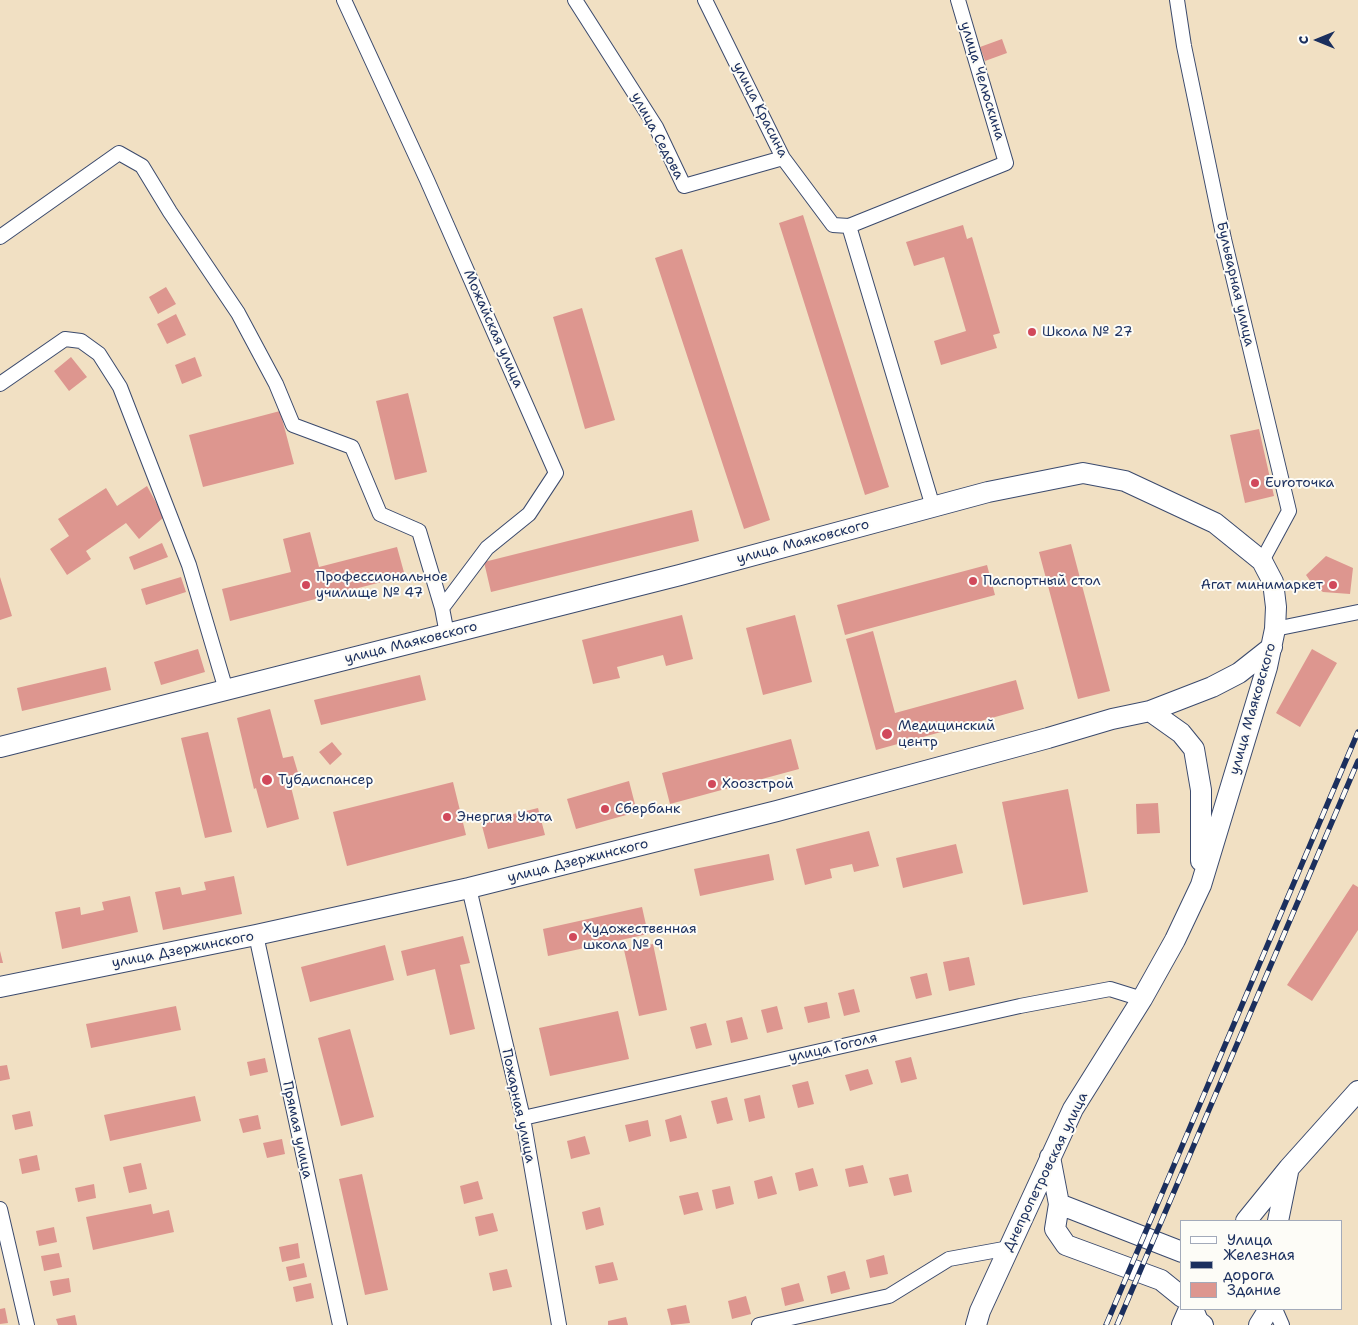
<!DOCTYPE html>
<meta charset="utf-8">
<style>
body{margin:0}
#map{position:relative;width:1358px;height:1325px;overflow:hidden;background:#f1e0c3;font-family:"Shantell Sans",sans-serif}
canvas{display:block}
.legend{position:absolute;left:1180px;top:1220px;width:162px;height:90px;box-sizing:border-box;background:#fdfcf7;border:1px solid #a3aaba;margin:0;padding:6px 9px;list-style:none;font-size:15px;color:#1b2f5e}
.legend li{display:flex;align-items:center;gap:10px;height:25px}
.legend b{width:25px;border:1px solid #a3aaba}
.north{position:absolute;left:1293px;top:15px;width:50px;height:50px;-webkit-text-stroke:4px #fdfcf7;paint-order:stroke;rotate:270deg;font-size:14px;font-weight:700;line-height:20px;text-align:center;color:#1b2f5e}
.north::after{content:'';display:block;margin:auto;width:18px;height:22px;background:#1b2f5e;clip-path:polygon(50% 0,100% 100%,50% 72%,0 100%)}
</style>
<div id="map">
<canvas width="1358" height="1325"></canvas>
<ul class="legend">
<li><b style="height:6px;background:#fff"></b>Улица</li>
<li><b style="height:6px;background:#1b2f5e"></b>Железная дорога</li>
<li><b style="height:14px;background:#dd968f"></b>Здание</li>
</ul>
<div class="north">С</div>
</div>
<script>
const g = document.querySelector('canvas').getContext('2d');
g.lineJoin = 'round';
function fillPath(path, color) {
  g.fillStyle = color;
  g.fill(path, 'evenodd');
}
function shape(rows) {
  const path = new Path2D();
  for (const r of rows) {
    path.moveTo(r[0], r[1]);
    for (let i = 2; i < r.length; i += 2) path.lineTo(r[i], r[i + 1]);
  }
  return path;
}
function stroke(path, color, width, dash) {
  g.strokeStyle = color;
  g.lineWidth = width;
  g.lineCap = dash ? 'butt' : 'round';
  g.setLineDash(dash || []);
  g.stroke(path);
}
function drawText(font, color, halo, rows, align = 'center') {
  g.font = font + ' "Shantell Sans",sans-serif';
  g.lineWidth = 4;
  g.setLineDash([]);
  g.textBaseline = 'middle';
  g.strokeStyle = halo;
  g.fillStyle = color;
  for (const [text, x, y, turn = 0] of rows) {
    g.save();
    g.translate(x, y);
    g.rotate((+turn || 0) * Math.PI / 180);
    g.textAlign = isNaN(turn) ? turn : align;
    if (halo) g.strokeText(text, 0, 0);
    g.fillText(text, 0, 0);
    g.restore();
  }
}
fillPath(shape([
 [1002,39,1007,53,985,61,980,47],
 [803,215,889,487,865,495,779,223],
 [963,225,967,239,972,237,1000,333,993,335,997,348,941,365,934,341,966,331,944,257,914,266,906,242],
 [682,249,770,520,744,529,655,258],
 [166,287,176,304,158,314,149,297],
 [582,308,615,420,585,429,553,317],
 [176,314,186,335,167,344,157,324],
 [71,357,87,377,69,391,54,371],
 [195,357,202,376,182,384,175,365],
 [408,393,427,472,395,480,376,401],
 [280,411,294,464,203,487,189,435],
 [1259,429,1274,496,1245,503,1230,435],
 [147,486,164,517,139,539,126,523,86,551,91,559,67,575,50,549,69,536,58,519,106,488,117,506],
 [692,510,699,541,491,592,484,562],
 [310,532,319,567,397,547,405,576,230,621,222,589,291,572,283,539],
 [162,543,168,557,134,570,129,557],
 [1071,544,1110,691,1078,699,1039,552],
 [1326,556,1353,568,1350,594,1323,592,1313,585,1306,575],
 [987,565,995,595,845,635,837,605],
 [0,577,12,616,0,620],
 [181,577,186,592,146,605,141,589],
 [682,615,693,659,666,666,663,655,617,667,620,678,593,684,582,640],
 [795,615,812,682,763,695,746,628],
 [873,631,895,713,1016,680,1024,709,876,750,846,639],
 [198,649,205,672,161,685,154,662],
 [1312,649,1337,663,1300,727,1276,713],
 [106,667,111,690,22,711,17,688],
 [420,675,426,700,321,725,314,700],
 [270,709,283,758,293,756,299,776,289,779,299,819,267,828,256,788,254,789,237,718],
 [208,732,232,832,205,838,181,738],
 [791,739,799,769,670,804,662,773],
 [332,742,342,754,330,765,319,752],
 [629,781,637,812,576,829,567,799],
 [453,782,466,835,347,866,333,812],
 [1068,789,1088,892,1023,905,1002,802],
 [1158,803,1160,833,1137,834,1136,804],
 [538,808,545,835,488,849,481,822],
 [869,831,879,866,854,872,852,864,830,869,832,878,805,885,796,849],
 [956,844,963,873,903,888,896,858],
 [769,854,774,880,700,896,694,869],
 [234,876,242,914,163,930,155,892,180,887,182,895,206,890,204,882],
 [1353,884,1358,887,1358,930,1312,1001,1287,985],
 [130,896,138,932,62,949,55,912,80,907,81,915,104,910,102,902],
 [642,907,648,934,548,956,543,929],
 [463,936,470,963,460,965,475,1029,450,1035,435,969,407,976,401,951],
 [653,944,667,1010,639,1016,624,950],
 [385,945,394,980,310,1002,301,967],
 [0,951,3,963,0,963],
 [969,957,975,985,949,991,943,962],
 [927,973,932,995,916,999,910,977],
 [854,989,860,1012,844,1016,838,993],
 [827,1002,830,1018,808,1023,804,1007],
 [176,1006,181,1030,91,1048,86,1024],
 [777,1006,783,1029,767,1033,761,1010],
 [618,1011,629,1059,550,1076,539,1028],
 [742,1017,748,1039,731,1043,726,1021],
 [706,1023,712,1045,696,1049,690,1027],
 [350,1029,374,1117,341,1126,318,1038],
 [911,1057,917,1079,901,1083,895,1061],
 [265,1058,268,1072,250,1076,247,1062],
 [7,1065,10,1079,0,1081,0,1066],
 [868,1069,873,1084,850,1091,845,1075],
 [808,1081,814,1104,798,1108,792,1085],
 [760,1095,765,1118,749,1122,744,1099],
 [195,1096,201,1121,110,1141,104,1115],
 [727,1097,733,1120,717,1124,711,1101],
 [30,1111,33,1126,15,1130,12,1115],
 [258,1115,261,1129,243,1133,239,1119],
 [681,1115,687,1138,670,1142,665,1120],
 [648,1120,651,1136,629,1142,625,1125],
 [585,1136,590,1154,571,1159,567,1141],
 [282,1139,285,1154,267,1158,263,1143],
 [37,1155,40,1170,22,1174,19,1159],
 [141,1163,147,1189,129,1193,123,1167],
 [863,1165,868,1183,849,1187,845,1169],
 [813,1168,818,1186,799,1191,795,1173],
 [362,1174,388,1290,365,1295,339,1179],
 [908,1174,912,1192,894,1196,889,1178],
 [772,1176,777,1194,758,1199,754,1181],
 [478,1181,483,1199,464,1204,460,1186],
 [94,1184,96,1198,78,1202,75,1188],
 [730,1186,734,1204,716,1209,712,1190],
 [698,1192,703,1210,684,1215,679,1196],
 [151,1204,153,1214,169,1210,174,1232,93,1250,86,1217],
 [600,1207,604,1225,586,1230,582,1212],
 [493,1213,498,1231,479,1236,475,1217],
 [54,1227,57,1242,39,1246,36,1231],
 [298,1243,300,1258,282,1262,279,1247],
 [59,1253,62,1267,44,1271,41,1256],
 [884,1255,888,1274,870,1278,866,1260],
 [613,1262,618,1280,599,1284,595,1266],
 [304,1263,307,1277,289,1281,286,1267],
 [507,1269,512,1287,493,1291,489,1273],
 [845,1271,850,1289,831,1294,827,1276],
 [69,1278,71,1292,53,1296,50,1281],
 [311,1283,314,1298,296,1302,293,1287],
 [799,1283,804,1301,785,1306,781,1288],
 [746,1296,751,1314,732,1319,728,1301],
 [686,1305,690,1323,671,1325,667,1309],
 [5,1308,8,1323,0,1324,0,1309],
 [75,1315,77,1325,58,1325,56,1319],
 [626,1317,628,1325,608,1325,608,1321]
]), '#dd968f');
const street = shape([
 [344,0,427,180,556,473,529,514,487,548,442,608,447,634],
 [575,0,656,127,684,186,783,158],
 [705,0,783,158,833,225,849,226],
 [1177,0,1184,46,1224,239,1289,511,1262,561],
 [0,237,119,153,142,166,170,212,238,313,276,384,293,425,352,447,380,514,419,531,442,608],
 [0,384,65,339,81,341,99,354,120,387,189,565,226,690],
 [933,507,849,226,1006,163,958,0],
 [1275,629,1358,612],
 [469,888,523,1118,559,1325],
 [256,935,340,1325],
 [523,1118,1020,1006,1110,989,1142,999],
 [0,1209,27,1325],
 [1275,1309,1282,1325],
 [759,1325,889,1296,949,1259,1009,1248]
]);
const secondary = shape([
 [1150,711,1212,687,1239,673,1272,647],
 [0,747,680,575,988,492,1083,473,1125,481,1215,523,1262,561,1273,582,1276,607,1275,629,1267,667,1201,885,1175,940,1142,999,1073,1109,980,1311,976,1325],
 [0,987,256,935,469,888,777,811,1048,738,1112,719,1150,711,1181,733,1194,749,1201,790,1201,861],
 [1050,1157,1059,1204,1055,1229,1066,1245,1161,1280,1182,1297],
 [1059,1204,1182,1252],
 [1246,1221,1289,1168,1358,1091],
 [1278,1221,1288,1172],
 [1193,1309,1198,1321,1203,1325],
 [1182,1325,1189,1309],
 [1259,1325,1269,1309]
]);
stroke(street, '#3b4a6d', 16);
stroke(secondary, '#3b4a6d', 22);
stroke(street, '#fff', 14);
stroke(secondary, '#fff', 20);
const rail = shape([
 [1106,1325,1358,732],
 [1117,1325,1358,761]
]);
stroke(rail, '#1b2f5e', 5.5);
stroke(rail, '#fdfcf7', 4, [11]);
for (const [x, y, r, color] of [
 [1032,332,5,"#d1495b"],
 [1255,483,5,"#d1495b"],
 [973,581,5,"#d1495b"],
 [306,585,5,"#d1495b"],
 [1333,585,5,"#d1495b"],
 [887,734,6,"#d1495b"],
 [267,780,6,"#d1495b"],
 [712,784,5,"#d1495b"],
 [605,809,5,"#d1495b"],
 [447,817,5,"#d1495b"],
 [573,937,5,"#d1495b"]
]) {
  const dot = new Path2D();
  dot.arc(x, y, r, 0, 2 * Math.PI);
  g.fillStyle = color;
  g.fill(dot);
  stroke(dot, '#fdfcf7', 2);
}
drawText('14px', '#1b2f5e', '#fdfcf7', [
 ["улица Челюскина",982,81,73],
 ["улица Красина",760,110,63],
 ["улица Седова",657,136,62],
 ["Бульварная улица",1235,284,77],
 ["Можайская улица",493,329,66],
 ["улица Маяковского",803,542,-15],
 ["улица Маяковского",411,643,-14],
 ["улица Маяковского",1253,709,-74],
 ["улица Дзержинского",578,861,-14],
 ["улица Дзержинского",183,950,-11],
 ["улица Гоголя",833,1048,-13],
 ["Пожарная улица",518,1106,78],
 ["Прямая улица",297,1130,78],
 ["Днепропетровская улица",1046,1172,-64]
]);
drawText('14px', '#1b2f5e', '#fdfcf7', [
 ["Школа № 27",1042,332],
 ["Euroточка",1265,483],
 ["Профессиональное",316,577],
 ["училище № 47",316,593],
 ["Паспортный стол",983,581],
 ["Агат минимаркет",1323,585,"right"],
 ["Медицинский",898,726],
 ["центр",898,742],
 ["Тубдиспансер",278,780],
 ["Хоозстрой",722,784],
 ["Сбербанк",615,809],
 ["Энергия Уюта",457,817],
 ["Художественная",583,929],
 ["школа № 9",583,945]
], 'left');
</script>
